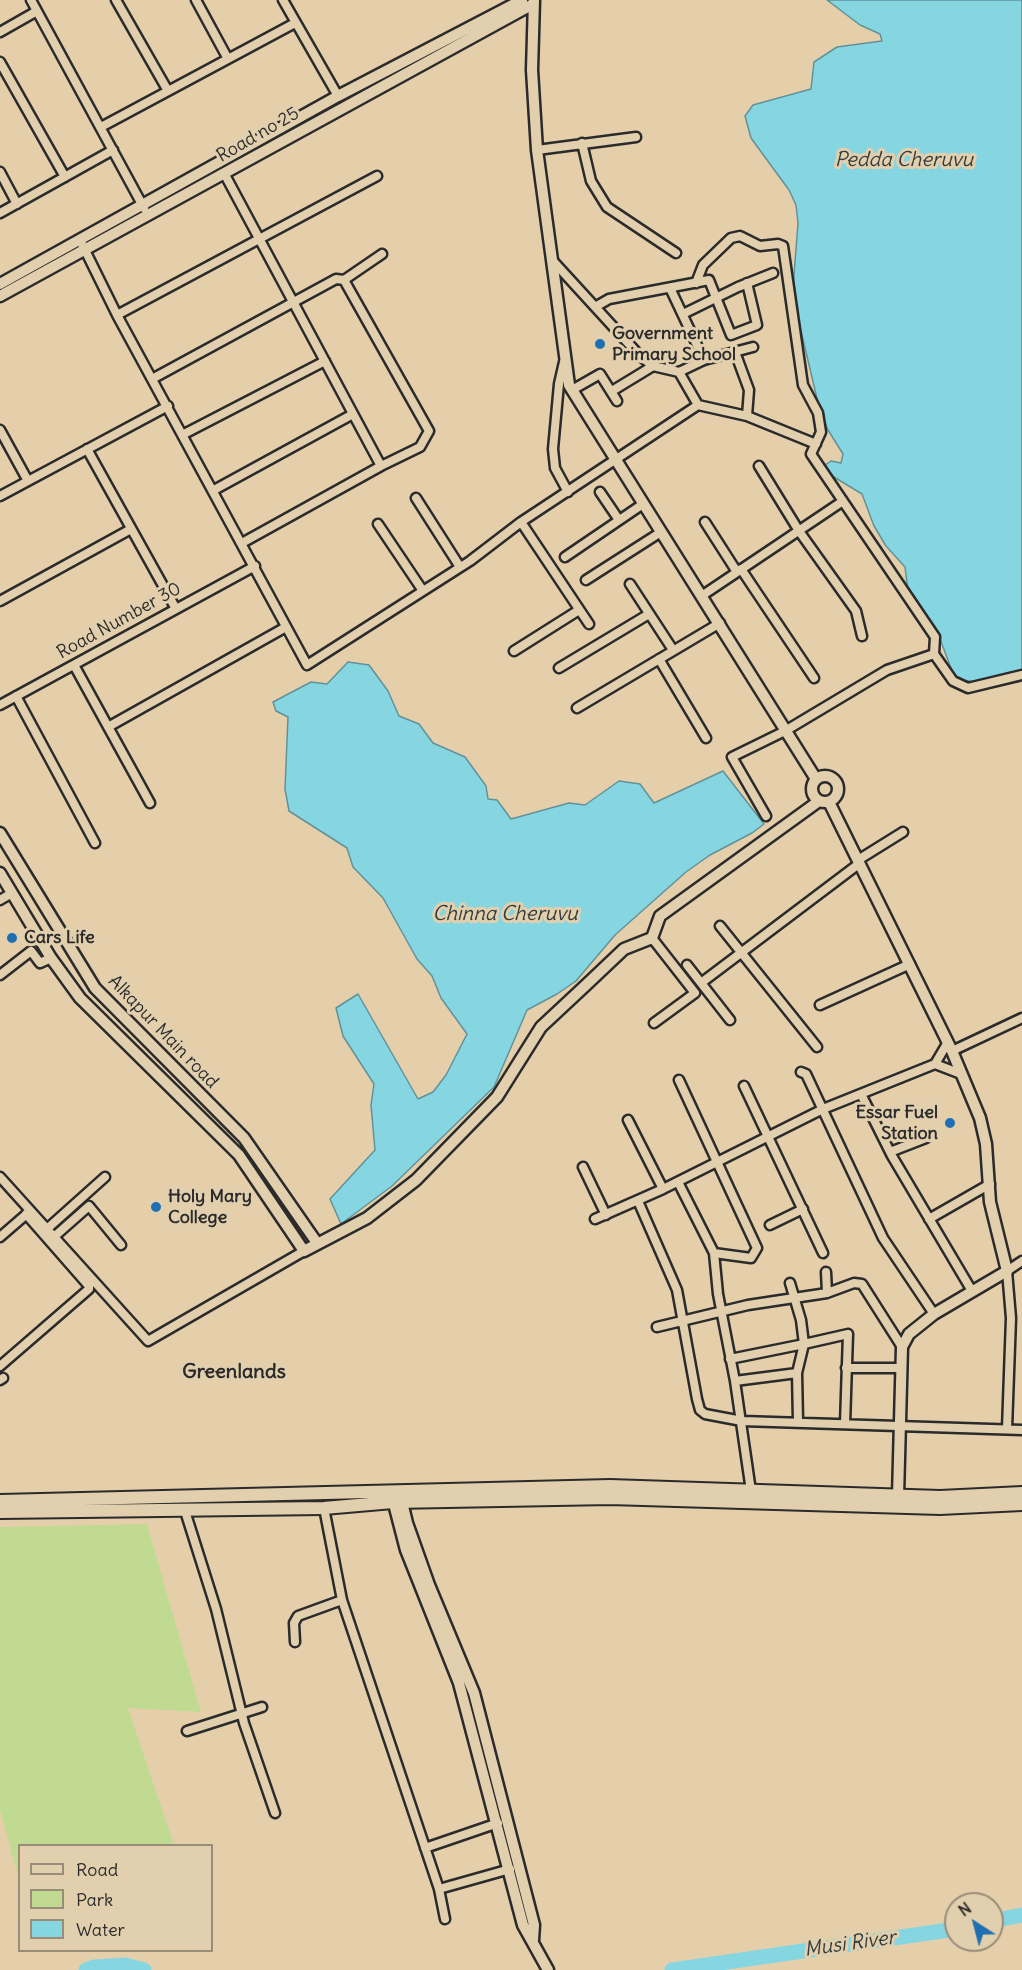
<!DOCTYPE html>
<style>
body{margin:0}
#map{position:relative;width:1022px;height:1970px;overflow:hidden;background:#e5cfab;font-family:Delius,sans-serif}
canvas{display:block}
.legend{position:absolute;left:18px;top:1844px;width:195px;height:108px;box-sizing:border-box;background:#e1cfad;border:2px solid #988d79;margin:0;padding:8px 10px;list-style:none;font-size:18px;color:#2b2b2b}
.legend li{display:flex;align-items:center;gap:12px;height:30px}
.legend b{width:30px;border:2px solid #988d79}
.north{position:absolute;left:944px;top:1892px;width:60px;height:60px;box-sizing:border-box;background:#e1cfad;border:2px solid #988d79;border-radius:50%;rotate:324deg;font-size:16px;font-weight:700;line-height:24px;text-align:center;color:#2b2b2b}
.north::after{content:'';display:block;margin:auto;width:21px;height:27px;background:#1f6fb2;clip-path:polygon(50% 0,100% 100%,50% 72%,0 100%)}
</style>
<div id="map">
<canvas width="1022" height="1970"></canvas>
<ul class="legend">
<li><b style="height:8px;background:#e1cfad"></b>Road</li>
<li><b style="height:16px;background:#c1da91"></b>Park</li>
<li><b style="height:16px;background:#86d6e2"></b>Water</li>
</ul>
<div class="north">N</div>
</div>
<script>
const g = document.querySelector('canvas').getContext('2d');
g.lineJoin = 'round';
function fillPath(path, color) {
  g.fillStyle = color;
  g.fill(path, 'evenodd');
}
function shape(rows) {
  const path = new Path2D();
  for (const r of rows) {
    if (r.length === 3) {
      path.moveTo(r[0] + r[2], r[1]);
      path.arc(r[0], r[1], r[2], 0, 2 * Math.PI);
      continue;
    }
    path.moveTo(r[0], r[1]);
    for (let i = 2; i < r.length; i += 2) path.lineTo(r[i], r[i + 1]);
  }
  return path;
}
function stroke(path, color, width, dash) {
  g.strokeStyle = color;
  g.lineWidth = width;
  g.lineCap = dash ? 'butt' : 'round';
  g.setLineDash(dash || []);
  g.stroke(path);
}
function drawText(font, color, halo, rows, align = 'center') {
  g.font = font + ' Delius,sans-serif';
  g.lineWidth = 6;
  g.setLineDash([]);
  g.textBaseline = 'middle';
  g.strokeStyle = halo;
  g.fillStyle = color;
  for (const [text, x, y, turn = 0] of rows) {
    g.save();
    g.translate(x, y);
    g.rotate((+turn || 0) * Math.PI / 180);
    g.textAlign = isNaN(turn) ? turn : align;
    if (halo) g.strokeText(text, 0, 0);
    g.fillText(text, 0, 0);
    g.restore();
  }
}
fillPath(shape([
 [147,1524,201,1712,128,1708,174,1845,20,1846,19,1879,0,1811,0,1527]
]), '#c1da91');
const water = shape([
 [827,0,1022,0,1022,673,977,682,962,680,954,676,937,631,908,591,905,567,886,546,874,526,862,494,829,474,825,465,831,461,841,463,843,454,828,430,819,407,797,314,793,288,798,223,796,205,789,190,751,138,745,116,753,105,811,89,814,62,837,47,882,41,880,34,860,25,827,0],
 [348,662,369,665,388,691,399,716,419,724,433,743,465,757,486,786,488,799,497,800,511,819,569,803,585,805,619,781,640,784,654,803,723,771,764,824,752,833,710,855,686,872,615,935,576,981,557,994,527,1010,494,1087,392,1186,341,1224,330,1199,375,1150,371,1105,374,1084,343,1036,336,1008,358,994,418,1099,433,1092,446,1075,467,1034,441,998,432,976,417,959,383,898,353,867,347,848,289,811,285,789,288,717,276,711,273,702,311,682,327,684,348,662]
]);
fillPath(water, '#86d6e2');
stroke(water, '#629299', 1.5);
stroke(shape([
 [992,1921,1022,1915],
 [86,1970,94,1967,125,1965,144,1970],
 [672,1970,956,1929]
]), '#86d6e2', 15);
const street = shape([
 [31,0,144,208],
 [116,0,168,91],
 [196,0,228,59],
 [283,0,338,96],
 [0,32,37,11],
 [0,62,65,177],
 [101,127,295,23],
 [582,143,591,181,607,207,676,253],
 [537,150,636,137],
 [0,172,17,204],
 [224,173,381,466,242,543],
 [0,213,113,150],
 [82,244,117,315,307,665,470,561,521,522,698,405],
 [553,261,639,355,653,366,679,372,698,405,747,416,816,444],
 [344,280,382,254],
 [696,283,703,265,731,238,740,236,760,246,778,244,783,246,803,385,818,413,821,432,811,454,935,637,934,654,887,670,785,731,732,757,766,816],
 [670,288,704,360],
 [595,307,609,299,709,280,731,335,757,325,747,283],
 [683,314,738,287,773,273],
 [117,315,377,176],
 [735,352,749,390,747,416],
 [564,362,559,384,553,449,555,468,568,492],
 [679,372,704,360,753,347],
 [152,379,336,279,344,280,429,431,420,447,381,466],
 [572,390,600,374,617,401],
 [612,391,653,366],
 [0,430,28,481],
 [184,434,325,361],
 [87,449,176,609],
 [759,466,799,531,856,611,862,636],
 [214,490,353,414],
 [600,492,619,520],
 [0,496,168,406],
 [416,498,460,567],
 [521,522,589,624],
 [705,522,737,572],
 [378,524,423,591],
 [565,557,643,504],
 [741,569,814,678],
 [586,580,661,532],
 [630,584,673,650],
 [703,595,843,501],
 [0,601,131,529],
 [514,651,579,610],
 [934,654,953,681,968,688,1022,675],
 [659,659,706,738],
 [74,665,150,803],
 [559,668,649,614],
 [16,696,95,843],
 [0,705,255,566],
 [577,708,720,623],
 [108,727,286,627],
 [858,860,903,832],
 [0,900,12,893],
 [720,926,817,1047],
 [652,938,695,993,654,1023],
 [687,965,730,1020],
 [0,975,31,951,40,963,51,958],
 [701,983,860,863],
 [820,1005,910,964],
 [952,1051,1022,1018],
 [935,1064,948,1042],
 [801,1072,806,1074,883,1238,934,1314],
 [679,1080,757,1248,751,1258,714,1253],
 [744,1086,823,1253],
 [861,1094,892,1156,972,1291],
 [628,1120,663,1189],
 [890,1152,926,1138],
 [583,1167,606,1215],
 [0,1177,148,1341,304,1251],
 [678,1182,714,1253,718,1294,735,1381,751,1491],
 [638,1201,677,1290,697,1399,700,1410,705,1414,742,1421,1022,1430],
 [595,1219,663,1189,823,1109,935,1064,961,1074],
 [929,1219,990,1184],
 [770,1225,803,1209],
 [48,1228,105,1177],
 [55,1236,89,1206,121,1245],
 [0,1237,29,1212],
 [790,1283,801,1320,804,1344,848,1334,845,1424],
 [827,1293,854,1283,862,1284,902,1347],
 [657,1327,748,1305,827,1293,826,1272],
 [730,1359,804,1344,797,1373,798,1421],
 [0,1366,89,1289,89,1286,26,1214],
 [846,1368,902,1368],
 [0,1380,3,1378],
 [735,1381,797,1373],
 [1007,1429,1011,1318,1007,1271,1022,1261],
 [324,1508,342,1600,439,1889,510,1869],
 [185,1511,216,1609,244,1723,275,1813],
 [295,1642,294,1623,298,1616,342,1600],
 [187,1731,262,1707],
 [425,1848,498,1823],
 [439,1889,445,1919]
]);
const secondary = shape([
 [534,0,532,70,537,150,569,385,816,779],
 [0,284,338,96,522,0],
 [0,296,533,4],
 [825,789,13],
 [829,802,952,1051,980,1118,986,1144,990,1202,1007,1271,934,1314,909,1334,902,1347,898,1496],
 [0,833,95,988,244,1138,317,1243],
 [0,873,51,958,80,998,239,1155,304,1251,367,1218,416,1180,497,1097,541,1027,586,985,624,949,652,938,660,916,819,801],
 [400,1494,407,1523,429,1585,474,1693,534,1925,533,1940],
 [392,1496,406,1550,459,1683,523,1925,548,1970]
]);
const primary = shape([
 [0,1501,610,1486,940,1497,1022,1493],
 [0,1512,324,1508,393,1502,610,1498,940,1508,1022,1504]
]);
stroke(street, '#2b2b2b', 13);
stroke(secondary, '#2b2b2b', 15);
stroke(primary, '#2b2b2b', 16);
stroke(street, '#e1cfad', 8);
stroke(secondary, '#e1cfad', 10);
stroke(primary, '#e1cfad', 12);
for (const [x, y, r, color] of [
 [600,344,6,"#1f6fb2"],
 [12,938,6,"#1f6fb2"],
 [950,1123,6,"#1f6fb2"],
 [156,1207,6,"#1f6fb2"]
]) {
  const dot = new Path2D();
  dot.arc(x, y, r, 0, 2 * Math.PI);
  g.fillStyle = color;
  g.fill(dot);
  stroke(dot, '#e1cfad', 2);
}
drawText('18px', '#2b2b2b', '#e1cfad', [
 ["Road no 25",258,135,-30],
 ["Road Number 30",119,621,-29],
 ["Alkapur Main road",163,1032,46]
]);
drawText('bold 18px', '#2b2b2b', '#e1cfad', [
 ["Government",612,334],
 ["Primary School",612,355],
 ["Cars Life",24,938],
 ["Essar Fuel",938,1113,"right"],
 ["Station",938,1134,"right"],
 ["Holy Mary",168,1197],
 ["College",168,1218]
], 'left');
drawText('italic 20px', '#343c3d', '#e1cfad', [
 ["Pedda Cheruvu",904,160],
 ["Chinna Cheruvu",505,914],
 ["Musi River",850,1944,-8]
]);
drawText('bold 20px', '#2b2b2b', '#e1cfad', [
 ["Greenlands",234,1372]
]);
</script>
